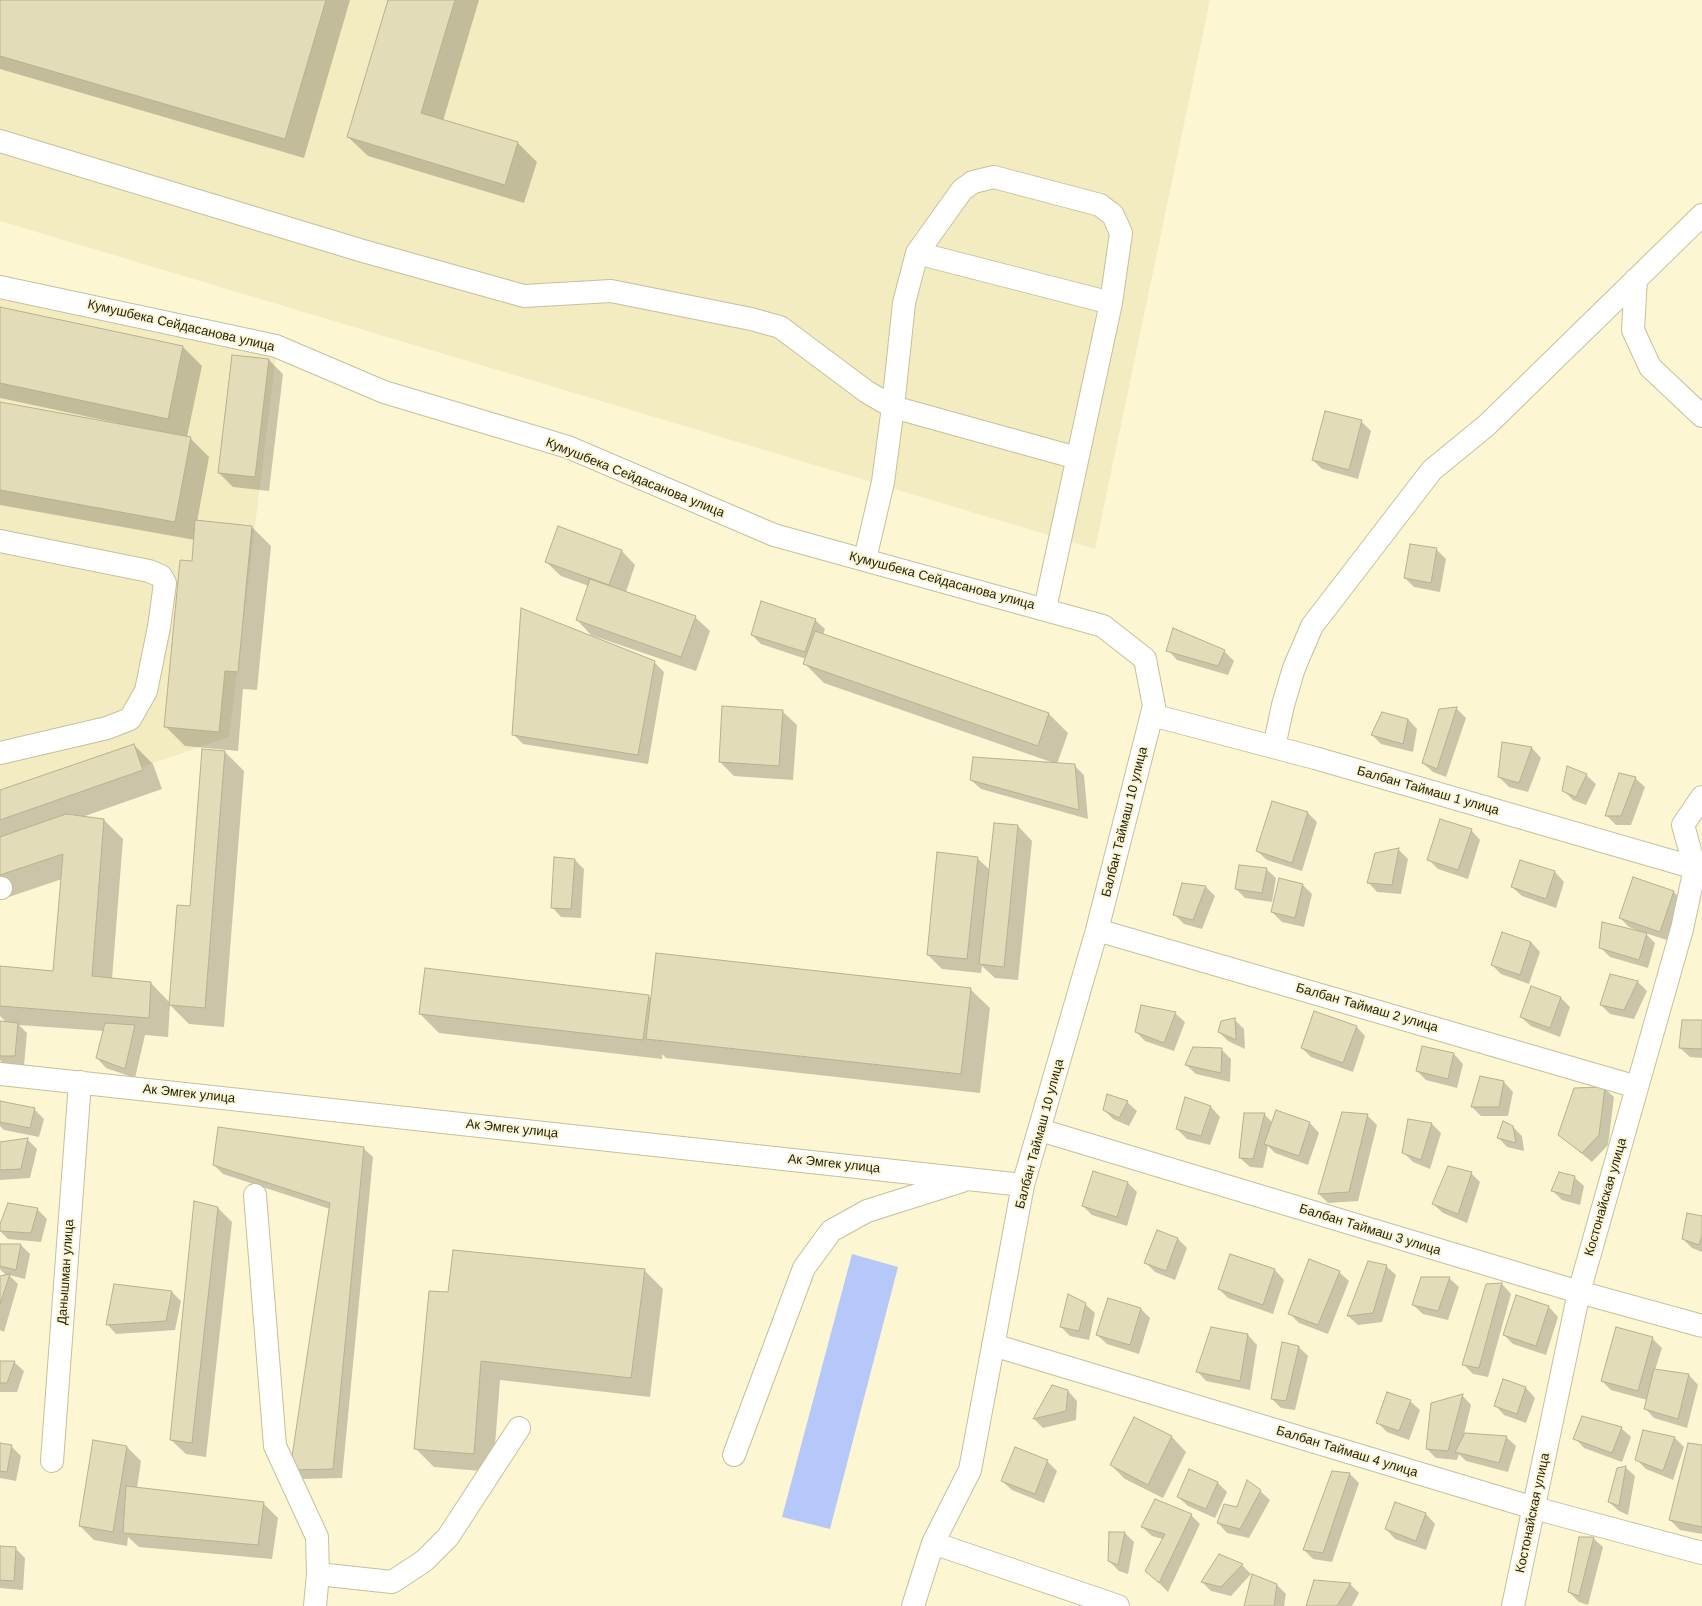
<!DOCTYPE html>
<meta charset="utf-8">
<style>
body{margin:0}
canvas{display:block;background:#fcf6d2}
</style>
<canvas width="1702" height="1606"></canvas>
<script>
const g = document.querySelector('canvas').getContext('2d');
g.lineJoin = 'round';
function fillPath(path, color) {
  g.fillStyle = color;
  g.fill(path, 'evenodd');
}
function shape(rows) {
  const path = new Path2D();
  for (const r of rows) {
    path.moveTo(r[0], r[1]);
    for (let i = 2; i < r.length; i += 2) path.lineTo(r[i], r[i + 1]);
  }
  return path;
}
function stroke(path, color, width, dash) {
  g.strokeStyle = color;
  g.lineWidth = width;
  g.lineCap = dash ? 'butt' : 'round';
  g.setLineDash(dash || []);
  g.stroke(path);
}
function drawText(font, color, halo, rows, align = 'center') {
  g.font = font + ' Helvetica,sans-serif';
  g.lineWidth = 4;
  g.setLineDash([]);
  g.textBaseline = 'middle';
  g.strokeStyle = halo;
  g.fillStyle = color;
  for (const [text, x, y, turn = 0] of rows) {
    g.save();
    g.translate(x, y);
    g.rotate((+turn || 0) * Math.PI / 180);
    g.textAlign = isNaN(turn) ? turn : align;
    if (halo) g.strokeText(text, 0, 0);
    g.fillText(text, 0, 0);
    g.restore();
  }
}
fillPath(shape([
 [0,0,1210,0,1095,549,0,221],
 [0,295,276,357,229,737,0,816]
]), '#f4ecc1');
fillPath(shape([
 [852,1254,898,1267,830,1529,782,1517]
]), '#b6c8f9');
fillPath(shape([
 [0,0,350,0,304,158,0,69],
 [389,0,479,0,443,121,518,143,537,162,524,203,368,156,348,137],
 [0,308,183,347,202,366,187,437,190,438,209,457,197,522,252,527,271,546,257,690,243,689,238,751,185,746,166,727,195,540,0,505,0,403,117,425,117,423,0,398],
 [269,360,283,374,269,491,233,487,219,473],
 [1361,421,1371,431,1358,479,1322,469,1313,460],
 [1436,549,1446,559,1440,592,1414,587,1405,578],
 [621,550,635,565,626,592,695,617,710,631,696,671,591,635,577,620,589,586,561,576,546,562],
 [815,620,825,629,823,635,1049,714,1068,733,1057,764,1074,765,1084,775,1088,819,981,789,971,780,1054,763,824,683,805,664,806,659,761,644,752,635],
 [1168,650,1224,651,1234,661,1228,675,1177,660],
 [654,662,664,672,648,764,523,744,513,734],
 [1456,708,1466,718,1446,777,1433,772,1423,763],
 [782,711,797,725,793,780,734,776,720,762],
 [1408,719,1417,729,1413,752,1381,744,1372,735],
 [1502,743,1532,748,1541,758,1528,792,1509,787,1499,777],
 [134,745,153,764,162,789,82,817,104,820,123,839,112,979,151,983,170,1003,191,907,203,750,225,752,244,771,224,1027,189,1024,170,1005,168,1037,145,1035,135,1078,106,1068,97,1058,104,1031,19,1025,27,1033,24,1065,4,1065,0,1060,0,1025,7,1023,0,1016,0,967,54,973,62,879,0,900,0,792],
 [1586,775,1596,784,1586,805,1573,800,1563,790],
 [1635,778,1645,787,1631,825,1616,825,1606,815],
 [1273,802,1308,813,1317,822,1302,871,1267,860,1257,851],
 [994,824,1018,826,1032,841,1018,980,995,978,982,966,981,973,942,969,928,955,977,858,990,870],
 [1471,830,1480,840,1468,879,1438,869,1428,859],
 [1398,849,1408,859,1401,894,1377,892,1368,882],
 [575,860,584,869,581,918,561,917,552,907],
 [1521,861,1555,872,1564,882,1556,908,1522,896,1512,887],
 [1266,869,1276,878,1272,902,1245,898,1236,889],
 [1633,879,1674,892,1683,902,1670,941,1645,933,1655,943,1648,968,1610,957,1600,947,1636,931,1636,930,1629,927,1620,918],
 [1183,884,1206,887,1215,896,1202,929,1184,924,1174,914],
 [1303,885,1312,894,1304,927,1282,922,1272,912],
 [1503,933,1531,942,1540,952,1529,984,1501,974,1492,965],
 [1611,975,1638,982,1647,991,1634,1019,1610,1014,1601,1005],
 [970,989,990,1008,980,1093,666,1058,662,1054,662,1059,439,1033,420,1014,648,996,652,999],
 [1560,997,1570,1007,1560,1037,1531,1026,1521,1017],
 [1175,1013,1185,1022,1174,1051,1145,1041,1136,1032],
 [1235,1020,1244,1029,1245,1049,1228,1041,1219,1032],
 [1702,1021,1702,1058,1690,1057,1680,1048],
 [1356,1026,1365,1036,1353,1072,1311,1057,1302,1048],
 [1221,1049,1231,1059,1230,1082,1196,1074,1186,1065],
 [1454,1054,1463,1064,1457,1088,1426,1080,1417,1071],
 [1481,1077,1504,1082,1513,1092,1508,1116,1481,1116,1472,1107],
 [1604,1088,1614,1097,1608,1145,1592,1162,1559,1135],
 [1186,1099,1211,1107,1220,1117,1210,1145,1187,1139,1177,1129],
 [0,1102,34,1109,44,1119,39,1137,4,1130,0,1126],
 [1127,1102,1137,1111,1129,1126,1113,1119,1104,1110],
 [1277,1112,1310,1123,1319,1133,1308,1165,1275,1153,1268,1146,1263,1168,1250,1167,1240,1158,1264,1114,1273,1123],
 [1367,1115,1377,1125,1358,1201,1328,1203,1319,1194],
 [1408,1121,1432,1124,1441,1133,1430,1169,1413,1162,1403,1152],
 [1513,1127,1522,1136,1524,1151,1507,1147,1498,1137],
 [27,1139,37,1149,30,1178,0,1180,0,1143],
 [363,1148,373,1157,342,1478,301,1479,291,1469,330,1209,223,1174,214,1165],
 [1471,1173,1480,1182,1467,1223,1443,1213,1433,1204],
 [1574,1177,1584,1186,1580,1205,1562,1200,1552,1190],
 [1128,1183,1137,1192,1127,1226,1092,1215,1083,1206],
 [218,1208,232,1222,206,1457,186,1454,171,1440],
 [37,1209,47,1219,41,1242,8,1239,0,1231,0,1227],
 [1702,1217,1702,1252,1692,1248,1683,1239],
 [1157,1231,1178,1239,1187,1248,1175,1280,1155,1272,1145,1262],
 [0,1245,21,1245,30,1254,25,1279,9,1275,18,1284,4,1332,0,1330,0,1277,6,1275,0,1269],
 [1230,1255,1275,1270,1284,1280,1273,1314,1228,1298,1219,1289],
 [1386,1266,1396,1275,1382,1322,1358,1325,1348,1316],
 [644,1270,663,1289,650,1397,500,1380,493,1472,434,1467,415,1448,449,1293],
 [1339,1272,1349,1281,1328,1334,1299,1323,1289,1313],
 [1449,1278,1459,1287,1448,1320,1423,1314,1413,1305],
 [1502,1284,1511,1294,1488,1377,1473,1374,1463,1364,1487,1285],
 [115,1285,172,1292,181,1301,175,1330,116,1334,107,1324],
 [1085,1304,1095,1313,1089,1340,1070,1336,1061,1327],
 [1549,1307,1558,1317,1546,1355,1513,1344,1504,1335],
 [1141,1309,1150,1318,1139,1354,1107,1344,1097,1335],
 [1248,1335,1257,1345,1250,1390,1206,1381,1197,1371],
 [1652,1338,1662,1348,1655,1370,1689,1375,1698,1385,1687,1428,1654,1418,1645,1408,1647,1400,1611,1390,1602,1381],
 [1283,1344,1299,1347,1308,1356,1295,1410,1281,1408,1272,1399],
 [0,1362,14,1362,24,1371,17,1392,0,1392],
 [1504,1380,1526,1388,1535,1398,1526,1423,1504,1415,1495,1405],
 [1053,1386,1068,1391,1077,1401,1076,1420,1043,1428,1034,1419],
 [1462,1395,1471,1405,1464,1434,1506,1437,1516,1446,1508,1472,1466,1461,1459,1454,1457,1460,1436,1458,1427,1449],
 [1410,1401,1420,1410,1409,1440,1387,1432,1378,1423],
 [1134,1418,1172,1437,1186,1452,1163,1498,1125,1479,1111,1465],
 [1621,1428,1631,1437,1622,1462,1584,1448,1575,1438],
 [1644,1431,1675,1438,1684,1447,1673,1480,1646,1469,1636,1459],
 [94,1441,127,1447,141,1461,137,1488,263,1503,278,1518,272,1559,139,1547,128,1537,127,1546,94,1540,80,1526],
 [0,1444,11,1446,21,1456,16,1481,0,1478],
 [1702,1446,1702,1534,1680,1530,1670,1520],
 [1047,1461,1057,1471,1044,1503,1012,1490,1002,1481],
 [1625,1467,1635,1476,1628,1515,1619,1511,1609,1502],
 [1350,1474,1359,1483,1332,1562,1313,1559,1304,1550],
 [1217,1482,1227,1492,1215,1518,1188,1506,1178,1497],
 [1260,1491,1270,1500,1249,1538,1227,1533,1218,1523],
 [1395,1503,1426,1514,1435,1524,1426,1550,1395,1539,1386,1529],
 [1191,1515,1200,1524,1168,1592,1156,1580,1163,1539,1152,1536,1142,1527],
 [1125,1533,1134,1542,1128,1574,1119,1571,1109,1561],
 [1593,1538,1603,1547,1588,1605,1579,1602,1569,1592],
 [0,1547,15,1548,25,1558,23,1590,0,1588],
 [1242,1565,1251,1574,1231,1596,1211,1591,1202,1582],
 [1350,1584,1359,1593,1352,1606,1307,1606],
 [1277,1585,1286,1594,1284,1606,1245,1606]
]), '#0003');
const building = shape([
 [0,0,326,0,285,139,0,56,0,0],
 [388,0,455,0,421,113,518,142,505,185,347,137,388,0],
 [0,307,183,346,168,419,0,383,0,307],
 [232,355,269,359,255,477,218,473,232,355],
 [0,402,191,437,175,522,0,490,0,402],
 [1325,411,1362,420,1349,470,1312,460,1325,411],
 [195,520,252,526,238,672,225,671,219,732,164,727,180,560,192,561,195,520],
 [558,526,622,550,609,585,545,562,558,526],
 [1410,544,1437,548,1431,583,1404,578,1410,544],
 [590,579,696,616,681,657,576,620,590,579],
 [761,601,816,619,805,652,751,635,761,601],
 [521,608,655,661,638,755,512,735,521,608],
 [1173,628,1225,650,1218,666,1166,651,1173,628],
 [815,631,1049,713,1038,746,803,664,815,631],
 [722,706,783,710,779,766,719,762,722,706],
 [1457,707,1437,769,1422,763,1439,709,1457,707],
 [1382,712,1408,719,1403,744,1371,735,1382,712],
 [1502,742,1532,747,1519,783,1498,777,1502,742],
 [134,744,143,770,0,820,0,790,134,744],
 [202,749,225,751,205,1008,169,1005,177,905,190,906,202,749],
 [973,757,1075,764,1079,810,970,780,973,757],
 [1567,766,1587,774,1576,797,1562,791,1567,766],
 [1619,773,1636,777,1621,816,1605,816,1619,773],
 [1272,801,1308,812,1292,863,1256,851,1272,801],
 [66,814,104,819,92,976,151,982,149,1018,0,1006,0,966,53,971,63,854,0,875,0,837,66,814],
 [1440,819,1472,829,1458,870,1427,860,1440,819],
 [994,823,1018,825,1004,967,979,964,994,823],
 [1399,848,1392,885,1367,883,1375,853,1399,848],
 [937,852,978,857,967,959,927,955,937,852],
 [554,857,575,859,571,909,551,908,554,857],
 [1520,860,1555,871,1546,899,1511,887,1520,860],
 [1239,865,1267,868,1262,893,1235,889,1239,865],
 [1633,877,1674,891,1660,932,1619,918,1633,877],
 [1279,878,1303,884,1295,918,1271,912,1279,878],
 [1182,883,1206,886,1193,920,1173,915,1182,883],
 [1602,922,1647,933,1639,960,1599,948,1602,922],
 [1502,932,1531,942,1520,975,1491,965,1502,932],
 [656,953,971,988,961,1074,646,1039,656,953],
 [425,968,649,995,643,1040,419,1014,425,968],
 [1610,974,1638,981,1624,1010,1600,1005,1610,974],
 [1531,986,1561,997,1550,1028,1520,1017,1531,986],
 [1141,1005,1176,1012,1164,1043,1135,1032,1141,1005],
 [1314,1011,1357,1026,1343,1063,1301,1048,1314,1011],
 [1235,1018,1236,1040,1218,1032,1221,1021,1235,1018],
 [1682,1020,1702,1020,1702,1049,1679,1048,1682,1020],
 [0,1021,18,1023,15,1056,0,1056,0,1021],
 [105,1023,135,1025,125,1069,96,1058,105,1023],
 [1422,1046,1454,1053,1448,1079,1416,1071,1422,1046],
 [1193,1047,1222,1048,1221,1073,1185,1065,1193,1047],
 [1480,1076,1504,1081,1499,1107,1471,1107,1480,1076],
 [1605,1087,1599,1135,1582,1153,1558,1135,1574,1088,1605,1087],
 [1107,1094,1128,1101,1119,1118,1103,1110,1107,1094],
 [1185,1097,1211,1106,1201,1136,1176,1129,1185,1097],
 [0,1101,35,1108,30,1128,0,1122,0,1101],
 [1276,1110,1310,1122,1299,1156,1264,1144,1276,1110],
 [1342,1112,1368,1114,1349,1192,1318,1194,1342,1112],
 [1244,1113,1265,1113,1253,1159,1239,1158,1244,1113],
 [1408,1119,1432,1123,1421,1160,1402,1153,1408,1119],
 [1503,1121,1513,1126,1516,1143,1497,1138,1503,1121],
 [218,1127,364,1147,333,1469,290,1470,330,1203,213,1165,218,1127],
 [28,1138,21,1169,0,1170,0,1142,28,1138],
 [1448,1166,1472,1172,1458,1214,1432,1204,1448,1166],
 [1093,1171,1128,1182,1117,1217,1082,1206,1093,1171],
 [1559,1172,1575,1176,1571,1196,1551,1191,1559,1172],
 [194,1201,218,1207,192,1443,170,1440,194,1201],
 [8,1203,38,1208,31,1233,0,1231,0,1224,8,1203],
 [1687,1213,1702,1216,1702,1235,1699,1245,1682,1239,1687,1213],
 [1157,1230,1178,1238,1166,1271,1144,1263,1157,1230],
 [0,1244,21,1244,16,1270,0,1266,0,1244],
 [453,1250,645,1269,631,1378,481,1361,474,1454,414,1449,429,1291,448,1292,453,1250],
 [1230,1254,1275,1269,1263,1305,1218,1289,1230,1254],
 [1309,1259,1340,1271,1318,1325,1288,1314,1309,1259],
 [1368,1261,1387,1265,1373,1313,1347,1316,1368,1261],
 [10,1274,0,1304,0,1276,10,1274],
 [1421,1277,1450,1277,1438,1311,1412,1305,1421,1277],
 [1502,1283,1479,1368,1462,1365,1486,1284,1502,1283],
 [114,1284,172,1291,166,1321,106,1325,114,1284],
 [1068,1294,1086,1303,1079,1331,1060,1327,1068,1294],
 [1516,1295,1549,1306,1536,1346,1503,1335,1516,1295],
 [1108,1298,1141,1308,1130,1345,1096,1335,1108,1298],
 [1211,1327,1248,1334,1240,1381,1196,1372,1211,1327],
 [1616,1327,1653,1337,1638,1391,1601,1381,1616,1327],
 [1282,1342,1299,1346,1286,1401,1271,1399,1282,1342],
 [0,1361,15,1361,7,1383,0,1383,0,1361],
 [1654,1369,1689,1374,1678,1419,1644,1409,1654,1369],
 [1503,1379,1526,1387,1517,1414,1494,1406,1503,1379],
 [1052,1385,1068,1390,1066,1411,1033,1419,1052,1385],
 [1387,1392,1411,1400,1399,1431,1376,1423,1387,1392],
 [1463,1394,1448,1451,1426,1449,1431,1403,1463,1394],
 [1582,1416,1622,1427,1612,1453,1573,1439,1582,1416],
 [1134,1417,1172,1436,1148,1485,1110,1465,1134,1417],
 [1643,1430,1675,1437,1663,1471,1635,1460,1643,1430],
 [1465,1433,1507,1436,1499,1463,1455,1452,1465,1433],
 [93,1440,127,1446,113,1532,79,1526,93,1440],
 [0,1443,12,1445,7,1472,0,1471,0,1443],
 [1688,1443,1702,1445,1702,1527,1669,1520,1688,1443],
 [1015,1447,1048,1460,1035,1494,1001,1481,1015,1447],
 [1626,1466,1619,1506,1608,1502,1617,1468,1626,1466],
 [1189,1469,1218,1482,1206,1509,1177,1497,1189,1469],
 [1332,1471,1350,1473,1323,1553,1303,1550,1332,1471],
 [1247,1480,1261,1490,1240,1529,1217,1523,1224,1504,1237,1507,1247,1480],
 [126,1486,264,1502,258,1545,123,1533,126,1486],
 [1155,1499,1192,1514,1159,1583,1145,1571,1165,1534,1141,1527,1155,1499],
 [1395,1502,1426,1513,1416,1541,1385,1529,1395,1502],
 [1109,1532,1125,1532,1118,1565,1108,1561,1109,1532],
 [1579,1537,1594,1537,1579,1596,1568,1592,1579,1537],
 [0,1546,16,1547,14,1581,0,1580,0,1546],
 [1219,1554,1243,1564,1221,1587,1201,1582,1219,1554],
 [1252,1574,1277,1584,1274,1606,1244,1606,1252,1574],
 [1314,1580,1351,1583,1337,1606,1306,1606,1314,1580]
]);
fillPath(building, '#e2dcb9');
stroke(building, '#b7b18f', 1);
const minor = shape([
 [0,141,363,251,524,296,611,291,751,319,780,327,867,392,893,407,883,482,865,559],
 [917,253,1111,303],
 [1636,279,1633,330,1650,367,1702,416],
 [0,287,276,346,384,392,568,447,774,535,1103,626,1145,659,1154,706,1097,930,1023,1185,970,1470,933,1543,913,1606],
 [0,541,149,571,161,576,165,583,159,627,146,691,130,719,107,728,0,753],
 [1045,609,1111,303,1121,233,1113,215,1100,205,994,177,973,182,962,190,917,253,904,303,893,407,1077,458],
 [1152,715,1315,758,1702,870],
 [1274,747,1283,705,1294,668,1312,626,1432,470,1487,425,1702,215],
 [0,888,1,888],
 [1097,930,1637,1087],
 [0,1074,1023,1185],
 [1040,1130,1579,1292,1702,1326],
 [255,1195,275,1446,317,1537,318,1574],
 [993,1345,1534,1508,1702,1553],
 [734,1455,804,1268,831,1231,867,1211,962,1181],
 [52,1461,80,1082],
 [933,1543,1118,1606],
 [315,1606,318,1574,392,1582,424,1561,448,1537,519,1428],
 [1513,1606,1579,1292,1682,929,1695,868,1683,825,1702,797]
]);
stroke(minor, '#c5c09d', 24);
stroke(minor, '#fff', 22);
drawText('13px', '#1f1d10', '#fcf6d2', [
 ["Кумушбека Сейдасанова улица",181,326,13],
 ["Кумушбека Сейдасанова улица",635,478,22],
 ["Кумушбека Сейдасанова улица",942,581,15],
 ["Балбан Таймаш 1 улица",1428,791,16],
 ["Балбан Таймаш 10 улица",1125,822,-76],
 ["Балбан Таймаш 2 улица",1367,1008,16],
 ["Ак Эмгек улица",189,1094,6],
 ["Ак Эмгек улица",512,1129,6],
 ["Балбан Таймаш 10 улица",1040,1134,-75],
 ["Ак Эмгек улица",834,1164,6],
 ["Костонайская улица",1606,1197,-74],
 ["Балбан Таймаш 3 улица",1370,1230,17],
 ["Данышман улица",66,1272,-86],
 ["Балбан Таймаш 4 улица",1347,1452,17],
 ["Костонайская улица",1533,1513,-78]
]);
</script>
